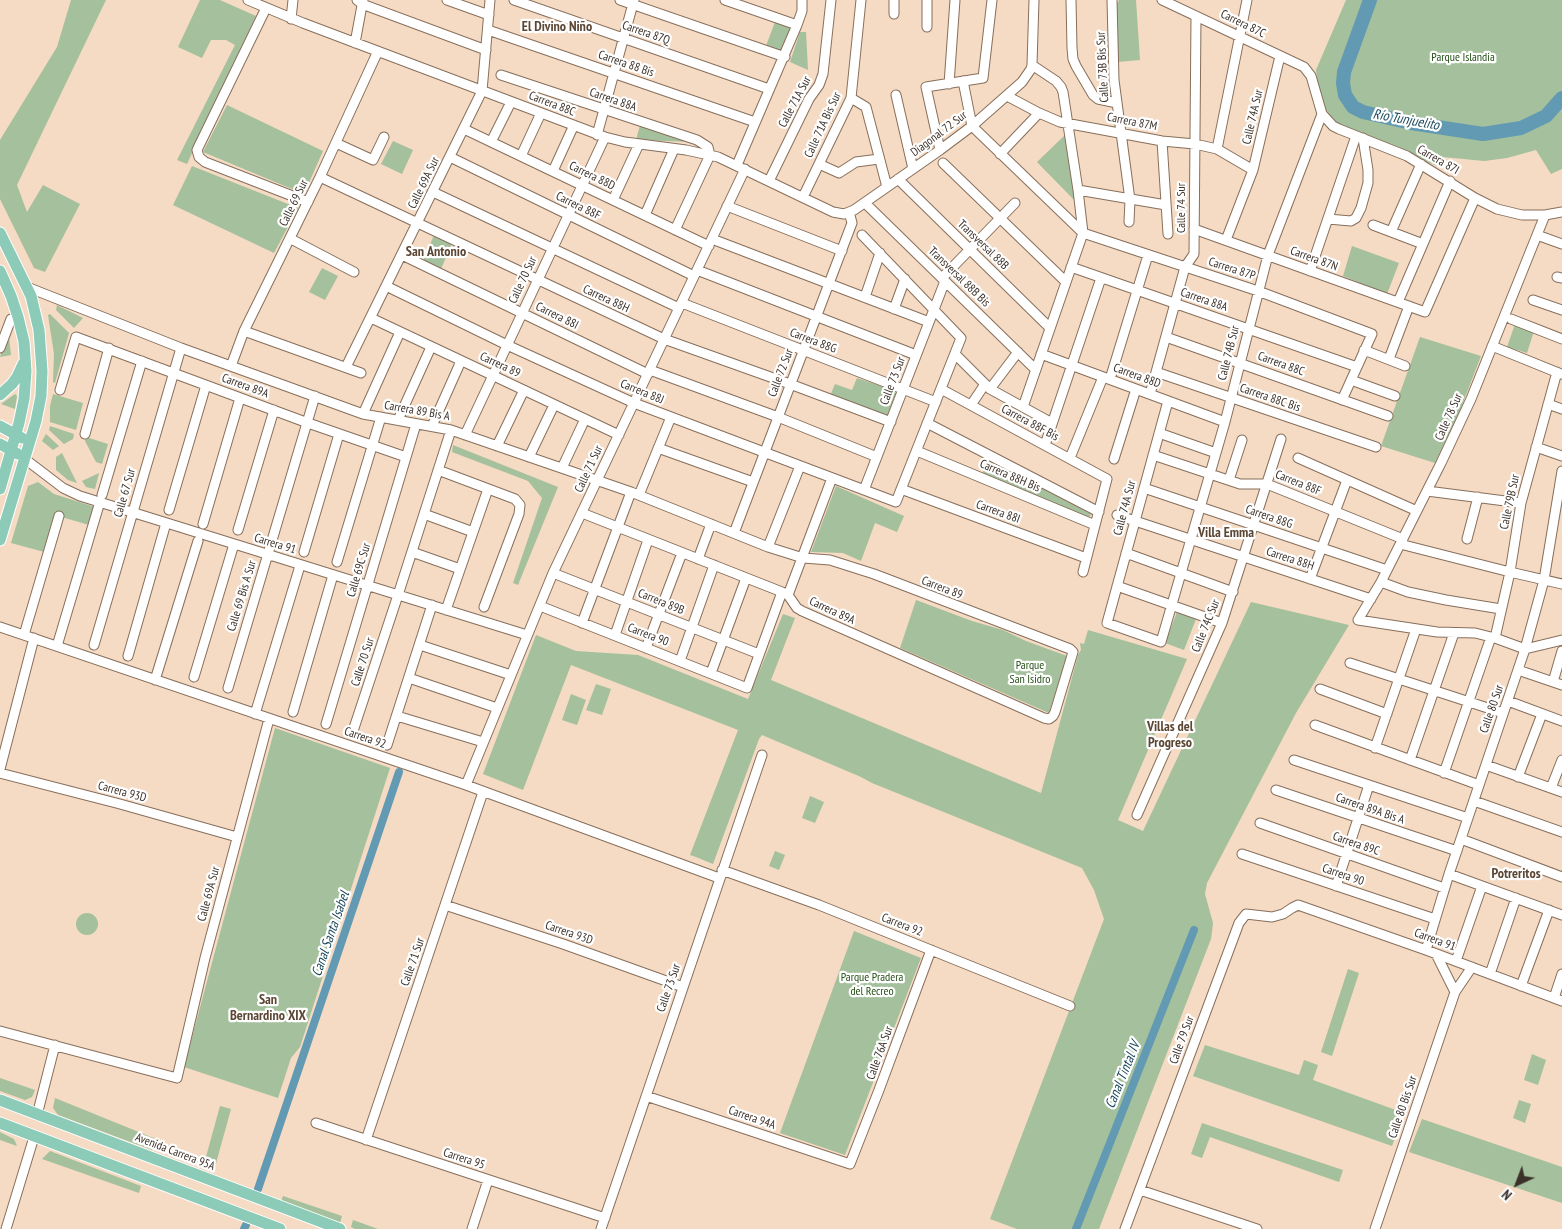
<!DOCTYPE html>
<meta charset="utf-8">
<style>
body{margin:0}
#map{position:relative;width:1562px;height:1229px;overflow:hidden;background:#f5dac4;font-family:"PT Sans Narrow",sans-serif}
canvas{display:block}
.north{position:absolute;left:1492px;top:1159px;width:50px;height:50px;-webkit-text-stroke:4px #fff;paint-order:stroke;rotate:223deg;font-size:14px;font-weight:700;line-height:20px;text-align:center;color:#3c3129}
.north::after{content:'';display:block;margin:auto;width:18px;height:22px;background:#3c3129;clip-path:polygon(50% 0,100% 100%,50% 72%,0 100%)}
</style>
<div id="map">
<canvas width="1562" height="1229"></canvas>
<div class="north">N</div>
</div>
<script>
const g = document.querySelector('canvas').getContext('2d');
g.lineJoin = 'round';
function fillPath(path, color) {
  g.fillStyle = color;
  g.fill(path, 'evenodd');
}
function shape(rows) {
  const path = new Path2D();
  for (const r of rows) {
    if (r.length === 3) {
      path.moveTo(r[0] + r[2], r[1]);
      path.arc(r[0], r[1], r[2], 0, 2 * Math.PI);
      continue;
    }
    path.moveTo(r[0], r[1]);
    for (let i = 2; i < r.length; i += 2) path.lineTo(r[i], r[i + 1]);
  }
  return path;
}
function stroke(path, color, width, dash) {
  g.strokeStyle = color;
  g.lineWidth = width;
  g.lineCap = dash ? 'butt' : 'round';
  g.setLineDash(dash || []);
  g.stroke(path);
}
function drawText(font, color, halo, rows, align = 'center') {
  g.font = font + ' "PT Sans Narrow",sans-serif';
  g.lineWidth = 4.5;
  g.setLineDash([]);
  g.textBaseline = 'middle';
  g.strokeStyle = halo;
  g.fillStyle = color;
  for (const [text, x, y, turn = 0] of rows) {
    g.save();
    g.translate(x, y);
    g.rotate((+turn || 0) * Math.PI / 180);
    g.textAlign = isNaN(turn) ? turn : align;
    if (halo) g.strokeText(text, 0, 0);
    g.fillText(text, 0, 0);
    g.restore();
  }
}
fillPath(shape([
 [71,0,106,0,17,185,27,212,43,185,80,204,45,272,34,268,0,199,0,140,57,47],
 [200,0,220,0,256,16,187,164,177,160,235,45,226,40,211,40,202,58,178,47],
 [1119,0,1136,0,1140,60,1117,62,1116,6],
 [1346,0,1562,0,1562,169,1551,174,1536,150,1507,158,1484,161,1443,157,1437,166,1419,159,1399,147,1342,127,1333,121,1326,109,1318,89,1316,70],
 [775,22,793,27,783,52,766,46],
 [800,32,806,32,808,70,790,62],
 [227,105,323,151,304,194,203,152],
 [640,125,693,142,636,140],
 [1065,135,1076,202,1037,162],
 [393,141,413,150,402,174,381,164],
 [192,166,298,208,274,253,173,205],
 [434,235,452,243,441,269,423,261],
 [1352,246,1399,263,1387,294,1343,276],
 [322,268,338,276,325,300,309,292],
 [57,305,83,318,74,328,56,310],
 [50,314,69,333,55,383,53,382,54,354,48,315],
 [1515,324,1534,331,1527,353,1507,347],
 [9,337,11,355,0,357,6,338],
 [1420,337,1481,356,1459,413,1435,463,1381,446],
 [857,378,887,388,887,389,897,393,887,418,830,396,835,384,852,390],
 [15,394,17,396,15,409,1,404],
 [53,394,83,403,76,430,50,422,50,406],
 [50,426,74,434,73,439,64,444,49,430],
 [46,434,59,446,53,450,42,441],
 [86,437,108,444,102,464,96,462,85,441],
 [453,445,558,487,518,585,513,583,542,498,528,481,452,452],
 [62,453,77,483,68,480,56,470,56,457],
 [987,460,1091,514,1088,520,982,475],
 [99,473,95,489,86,487,82,481],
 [38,482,54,494,95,507,89,525,58,516,48,553,11,543,28,486],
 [836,486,904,516,897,532,875,523,861,561,843,553,811,552],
 [916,600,972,621,1003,630,1026,641,1067,656,1049,713,900,648],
 [1251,602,1349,625,1296,713,1207,883,1205,894,1213,923,1211,939,1099,1229,1017,1229,990,1219,1104,919,1094,890,1082,868,872,783,861,777,762,735,759,739,713,864,696,857,690,855,738,730,571,665,523,790,483,774,536,635,576,651,638,655,748,699,783,614,795,618,771,680,1041,793,1078,655,1081,650,1080,643,1084,644,1088,630,1187,659,1118,820,1143,831],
 [1177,612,1196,619,1184,650,1165,643],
 [596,684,611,689,602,715,586,710],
 [571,694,586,700,577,725,562,720],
 [275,728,390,768,300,1047,291,1058,278,1098,184,1067],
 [810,796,824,802,815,823,802,818],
 [775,851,785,855,779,870,769,866],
 [87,924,11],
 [854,931,921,958,845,1155,780,1133],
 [1348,969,1359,973,1332,1056,1321,1052],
 [1205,1045,1299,1075,1304,1060,1318,1065,1313,1080,1404,1113,1392,1146,1193,1076],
 [1532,1054,1546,1060,1538,1085,1524,1080],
 [0,1078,35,1090,32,1097,25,1100,0,1091],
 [55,1098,156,1139,152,1150,58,1115,53,1108],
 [1519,1100,1531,1104,1525,1123,1513,1118],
 [220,1106,231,1109,215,1167,204,1164],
 [1422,1119,1562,1167,1562,1203,1409,1152],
 [1202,1123,1343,1170,1339,1182,1210,1137,1202,1158,1191,1154],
 [0,1132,14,1139,17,1146,0,1140],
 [50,1151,141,1186,139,1193,42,1159],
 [283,1196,342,1216,340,1223,281,1202],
 [353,1220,378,1229,355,1229,351,1227]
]), '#a4c09c');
stroke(shape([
 [258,1189,399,772],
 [244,1229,246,1225],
 [1076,1229,1194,930]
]), '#6299b3', 8);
stroke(shape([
 [1370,0,1344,72,1343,83,1345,95,1353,107,1363,112,1411,123,1483,134,1521,128,1546,116,1562,98]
]), '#6299b3', 14);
const minor = shape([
 [248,0,303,23,605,137,625,142,686,150,718,157,833,212,844,214,854,210,940,150,972,126,1022,82,1031,69,1032,65,1034,0],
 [357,0,362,4,486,50],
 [447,0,489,15],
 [514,0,769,89],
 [620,0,785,57],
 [725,0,797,25],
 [927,0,927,27],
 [1071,0,1072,48,1073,59,1076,66,1093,95,1098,99,1117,103],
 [1112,0,1114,80,1130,200,1129,222],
 [1162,0,1304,67,1311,76,1322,114,1333,126,1339,129,1407,156,1475,198,1497,209,1522,215,1545,215,1562,212],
 [266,8,197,150,199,157,205,162,308,202],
 [894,14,894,0],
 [291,19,293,0],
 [488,30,755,122],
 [355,43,363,0],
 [501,75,697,140,708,147,710,155,675,230],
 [963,81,972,126,1083,233,1258,291,1372,334,1342,400],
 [949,84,955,0],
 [896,95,913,169],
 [1007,96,1039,113,1060,122,1162,141,1195,144,1217,149,1253,170],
 [851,98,866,107,887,187],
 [464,129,709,246],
 [597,135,634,0],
 [1162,141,1168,234],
 [491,142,511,102],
 [336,143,373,160,384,137],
 [1217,149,1247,0],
 [940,150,926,87,983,78,992,0],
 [1000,154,1039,113],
 [521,156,541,113],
 [450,157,694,276],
 [943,163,1066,282],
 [819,164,839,173,856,162,879,159],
 [737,165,797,25,802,11,802,0],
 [553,171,574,125],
 [320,177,664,339,790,384,891,422],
 [898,179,1050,328],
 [769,181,809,99,819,85,823,74,831,0],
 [1078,190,1166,205],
 [433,192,679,308],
 [803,197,851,98,861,0],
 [613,200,639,144],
 [865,203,1035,369],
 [727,206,842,251],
 [645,215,674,149],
 [1328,219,1351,221,1356,218,1361,208,1368,183,1368,170,1363,138],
 [1373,225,1423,244],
 [1194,229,1425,312,1475,198],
 [1391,232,1421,164],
 [1537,235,1562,244],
 [291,239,354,272],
 [712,239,929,322],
 [1226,240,1253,170,1280,56],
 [402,255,648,374],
 [1071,267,1357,367],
 [697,270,916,355],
 [1310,271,1356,136],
 [1557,277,1562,278],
 [942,278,1015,203],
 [386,286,507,345,634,403,896,502,961,338,862,235],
 [27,287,181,348,363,414,451,430,631,492,768,547,803,558,830,560,874,574,1070,649,1073,652,1055,712,1053,716,1049,719,1044,718,802,611,797,608,788,595,782,592,582,513],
 [865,297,880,253],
 [1533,300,1562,310],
 [1398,302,1450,181],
 [682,303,936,402],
 [894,309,905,279],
 [371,318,619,435],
 [1511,319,1562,339],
 [244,331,361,373],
 [1166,337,1388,416],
 [1492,346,1561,374],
 [0,348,11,319],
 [1364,350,1405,366],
 [955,354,990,389,1052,423],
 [1041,354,1225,422],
 [1389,359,1409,306],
 [231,366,244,331,320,177,378,51],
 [346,367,482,91,490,0],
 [650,370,778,417,877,457],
 [1156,372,1376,447],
 [1110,379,1148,255],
 [1351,380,1395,396],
 [941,389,1107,479,1083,572],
 [990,389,1018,352],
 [60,390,76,337,308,423,406,457],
 [1150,394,1185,267,1194,254,1196,16],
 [1168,401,1107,623,1161,642,1225,422,1268,255,1322,114],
 [1548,404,1562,409],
 [971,405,985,384],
 [1023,407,1083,233,1078,190,1063,92,1061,87,1056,81,1032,65],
 [363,414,400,332],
 [398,420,431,347],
 [927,423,1099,512],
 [432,426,461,361],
 [1159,433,1216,453],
 [85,434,109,348],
 [465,435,605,137],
 [1045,445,1101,278],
 [497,446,524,390],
 [1536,447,1562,456],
 [658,448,753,482],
 [917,451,1095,525],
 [1153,455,1240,484,1267,484,1403,539],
 [529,457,554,405],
 [1070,458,1103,377],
 [1298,458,1417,511],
 [25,459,63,488,80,496,527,635],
 [1114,459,1136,389],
 [562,468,585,419],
 [438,470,515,499,520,505,519,514,484,607],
 [1229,480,1242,440],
 [1144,488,1387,570],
 [901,489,1086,558],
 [864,490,945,281],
 [1427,491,1521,503],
 [102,495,142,361],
 [639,495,671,417],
 [169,510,206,385],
 [424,514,473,532],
 [1117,515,1371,599],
 [203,524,240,398],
 [238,530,274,410],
 [734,533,852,223,849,212],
 [1467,539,1478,497],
 [1400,544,1510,572,1562,584],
 [768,547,800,466],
 [304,552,339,434],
 [412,552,460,569],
 [1126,553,1233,592],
 [698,559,711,524],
 [337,562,381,417],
 [553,573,759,654],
 [1310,579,1347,480],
 [1381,582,1408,592,1446,600,1501,609],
 [1117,586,1222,623],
 [788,595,832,478],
 [540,606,747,688,782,592],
 [446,610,488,489],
 [582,623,631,492],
 [0,627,466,785,719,878],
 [24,635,59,516],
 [615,635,648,540],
 [1495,638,1510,572,1521,503,1557,372],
 [94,645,181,348],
 [420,645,511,675],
 [57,646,99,505],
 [646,648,682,553],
 [1525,649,1495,638,1475,633,1437,632,1358,620,1381,582,1441,463,1471,399,1545,215],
 [1525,649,1562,640],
 [128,656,166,523],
 [680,661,714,565],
 [1350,663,1503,713],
 [1518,670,1562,685],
 [711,673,746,578],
 [194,677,234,544],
 [409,678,497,708],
 [155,680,198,541],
 [1553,682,1562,651],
 [228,688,315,396],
 [1320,689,1387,714],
 [1508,701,1562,721],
 [293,712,333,575],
 [255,714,299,569],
 [397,716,483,742],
 [326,724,416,424],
 [1315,725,1479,785],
 [353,731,398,595,451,430],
 [387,745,432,605],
 [1375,748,1416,629],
 [1294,760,1468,818],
 [1410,760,1454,633],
 [1486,765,1562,792],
 [0,769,34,638],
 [0,773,120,804,237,837],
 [1444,773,1491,637],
 [1518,777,1542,714],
 [466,785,553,573,745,169],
 [1551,788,1562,760],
 [1276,790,1457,851],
 [1474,801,1562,832],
 [1137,815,1222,623,1281,439],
 [1260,823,1444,888],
 [1461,839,1562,877],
 [1242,854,1435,919],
 [722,870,819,905,1070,1006],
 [1449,874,1562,915],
 [1336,886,1369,785],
 [445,905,563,944,683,987],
 [1426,950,1449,874,1525,649,1544,580,1562,471],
 [1436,954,1455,992],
 [1456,961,1482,886],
 [1490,974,1516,898],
 [1521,986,1549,910],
 [1554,998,1562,974],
 [0,1031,177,1078,205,958,269,719],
 [646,1096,850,1164,879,1090,931,950],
 [37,1115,55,1045],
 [316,1123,605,1218],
 [366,1140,483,792],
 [1140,1190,1257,1229],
 [6,1229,34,1137],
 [472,1229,488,1180],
 [601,1229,762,755],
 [1125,1229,1239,923,1246,914,1272,917,1283,914,1292,908,1298,905,1426,950,1562,1001],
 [1375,1229,1455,992,1472,967]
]);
const major = shape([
 [0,233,31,296,39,330,42,371,41,396,36,421,0,540],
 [0,271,11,296,18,317,24,342,26,371,24,399,19,423,0,489],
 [0,395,12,384,17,377,23,364],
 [0,426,22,438],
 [0,444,18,454],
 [0,1100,340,1229],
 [0,1123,280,1229]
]);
stroke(minor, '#876f5b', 11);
stroke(major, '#fff', 13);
stroke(minor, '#fff', 9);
stroke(major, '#8dcbb9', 11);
drawText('12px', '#3c3129', '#fff', [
 ["Carrera 87C",1243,24,26],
 ["Carrera 87Q",646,33,19],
 ["Carrera 88 Bis",626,64,19],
 ["Calle 73B Bis Sur",1103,67,-93],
 ["Carrera 88A",613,100,19],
 ["Calle 71A Sur",795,102,-62],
 ["Carrera 88C",552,104,21],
 ["Calle 74A Sur",1253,117,-77],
 ["Carrera 87M",1132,122,11],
 ["Calle 71A Bis Sur",823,125,-65],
 ["Diagonal 72 Sur",939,134,-37],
 ["Carrera 87I",1438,160,30],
 ["Carrera 88D",592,176,26],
 ["Calle 69A Sur",424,183,-64],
 ["Calle 69 Sur",294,203,-64],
 ["Carrera 88F",578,206,26],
 ["Calle 74 Sur",1182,208,-90],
 ["Transversal 88B",983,245,44],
 ["Carrera 87N",1314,259,20],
 ["Carrera 87P",1232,269,18],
 ["Transversal 88B Bis",959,277,44],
 ["Calle 70 Sur",523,280,-65],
 ["Carrera 88H",606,299,25],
 ["Carrera 88A",1204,300,19],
 ["Carrera 88I",557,316,26],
 ["Carrera 88G",813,341,21],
 ["Calle 74B Sur",1229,353,-76],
 ["Carrera 88C",1281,364,20],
 ["Carrera 89",500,365,25],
 ["Calle 72 Sur",781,373,-69],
 ["Carrera 88D",1137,376,20],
 ["Calle 73 Sur",893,381,-69],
 ["Carrera 89A",245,386,20],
 ["Carrera 88J",642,392,22],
 ["Carrera 88C Bis",1270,398,19],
 ["Carrera 89 Bis A",417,411,10],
 ["Calle 78 Sur",1449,417,-66],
 ["Carrera 88F Bis",1030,423,28],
 ["Calle 71 Sur",589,469,-65],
 ["Carrera 88H Bis",1010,476,23],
 ["Carrera 88F",1298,483,22],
 ["Calle 67 Sur",125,493,-74],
 ["Calle 79B Sur",1510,502,-78],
 ["Calle 74A Sur",1125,508,-75],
 ["Carrera 88I",998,512,20],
 ["Carrera 88G",1269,517,19],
 ["Carrera 91",275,544,17],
 ["Carrera 88H",1290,559,18],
 ["Calle 69C Sur",359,570,-73],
 ["Carrera 89",942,588,21],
 ["Calle 69 Bis A Sur",242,596,-73],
 ["Carrera 89B",661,602,22],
 ["Carrera 89A",832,611,25],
 ["Calle 74C Sur",1206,626,-68],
 ["Carrera 90",648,635,21],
 ["Calle 70 Sur",363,662,-72],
 ["Calle 80 Sur",1492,709,-71],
 ["Carrera 92",365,738,19],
 ["Carrera 93D",122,792,15],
 ["Carrera 89A Bis A",1370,809,19],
 ["Carrera 89C",1356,844,19],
 ["Carrera 90",1343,875,19],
 ["Calle 69A Sur",209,894,-75],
 ["Carrera 92",902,925,21],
 ["Carrera 93D",569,933,19],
 ["Carrera 91",1435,940,20],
 ["Calle 71 Sur",413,962,-71],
 ["Calle 73 Sur",669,988,-71],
 ["Calle 79 Sur",1182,1040,-70],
 ["Calle 76A Sur",880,1053,-70],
 ["Calle 80 Bis Sur",1403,1107,-71],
 ["Carrera 94A",752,1118,19],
 ["Avenida Carrera 95A",175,1152,21],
 ["Carrera 95",464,1159,18]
]);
drawText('12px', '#244f15', '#fff', [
 ["Parque Islandia",1463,58],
 ["Parque",1030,666],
 ["San Isidro",1030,680],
 ["Parque Pradera",872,978],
 ["del Recreo",872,992]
]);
drawText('bold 14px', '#5c4634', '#fff', [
 ["El Divino Niño",557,27],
 ["San Antonio",436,252],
 ["Villa Emma",1226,533],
 ["Villas del",1170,727],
 ["Progreso",1170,743],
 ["Potreritos",1516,874],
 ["San",268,1000],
 ["Bernardino XIX",268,1016]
]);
drawText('italic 14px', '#1a485c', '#fff', [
 ["Río Tunjuelito",1406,120,10],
 ["Canal Santa Isabel",331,934,-71],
 ["Canal Tintal IV",1123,1075,-68]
]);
</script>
